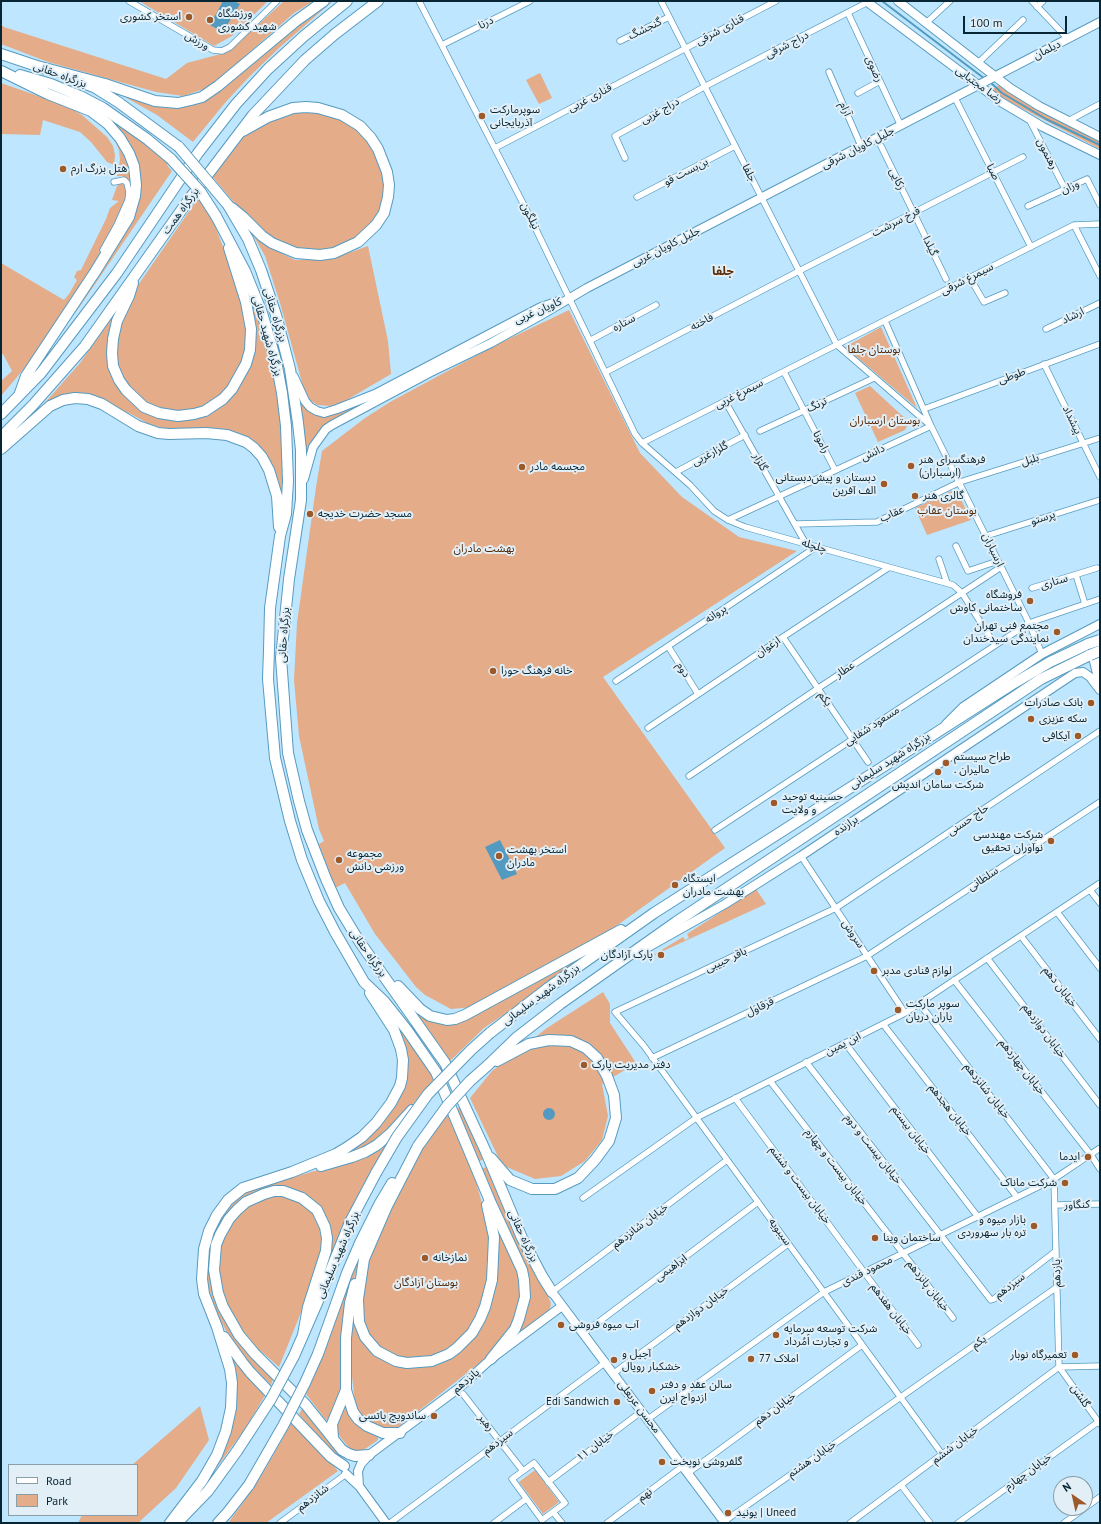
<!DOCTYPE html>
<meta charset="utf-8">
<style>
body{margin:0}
#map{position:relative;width:1101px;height:1524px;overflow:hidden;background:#bee6fe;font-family:"PT Sans",sans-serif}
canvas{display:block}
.frame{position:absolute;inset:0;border:2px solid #072533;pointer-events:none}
.legend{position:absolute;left:8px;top:1464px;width:130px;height:52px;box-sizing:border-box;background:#e2eff7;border:1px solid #8a9ea9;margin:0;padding:5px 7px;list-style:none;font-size:12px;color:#072533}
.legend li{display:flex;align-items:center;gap:8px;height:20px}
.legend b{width:20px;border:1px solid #8a9ea9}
.north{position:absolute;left:1053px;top:1476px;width:40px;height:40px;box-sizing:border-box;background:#e2eff7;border:1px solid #8a9ea9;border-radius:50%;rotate:326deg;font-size:11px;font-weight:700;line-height:16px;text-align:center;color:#072533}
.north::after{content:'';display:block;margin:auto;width:14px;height:18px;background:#9c5929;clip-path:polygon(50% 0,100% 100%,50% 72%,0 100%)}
.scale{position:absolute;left:963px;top:16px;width:104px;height:18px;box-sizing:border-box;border:2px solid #072533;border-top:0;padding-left:5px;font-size:12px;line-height:14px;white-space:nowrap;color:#072533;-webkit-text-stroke:3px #e2eff7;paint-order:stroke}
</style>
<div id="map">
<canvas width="1101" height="1524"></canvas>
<div class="frame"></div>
<ul class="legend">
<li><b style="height:5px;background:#fff"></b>Road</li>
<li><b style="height:11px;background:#e4ac88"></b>Park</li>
</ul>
<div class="north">N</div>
<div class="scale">100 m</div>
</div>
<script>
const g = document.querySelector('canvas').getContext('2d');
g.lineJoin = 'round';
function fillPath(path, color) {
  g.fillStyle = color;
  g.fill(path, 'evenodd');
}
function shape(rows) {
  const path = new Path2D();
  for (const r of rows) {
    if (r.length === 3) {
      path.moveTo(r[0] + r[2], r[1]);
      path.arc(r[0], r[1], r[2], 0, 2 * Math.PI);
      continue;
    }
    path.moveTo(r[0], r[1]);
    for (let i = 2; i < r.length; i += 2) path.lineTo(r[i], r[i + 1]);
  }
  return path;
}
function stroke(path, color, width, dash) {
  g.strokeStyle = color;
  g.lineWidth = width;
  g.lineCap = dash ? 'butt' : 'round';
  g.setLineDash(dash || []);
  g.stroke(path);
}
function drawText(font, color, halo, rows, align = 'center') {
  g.font = font + ' "PT Sans","Noto Sans Arabic",sans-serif';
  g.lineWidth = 4;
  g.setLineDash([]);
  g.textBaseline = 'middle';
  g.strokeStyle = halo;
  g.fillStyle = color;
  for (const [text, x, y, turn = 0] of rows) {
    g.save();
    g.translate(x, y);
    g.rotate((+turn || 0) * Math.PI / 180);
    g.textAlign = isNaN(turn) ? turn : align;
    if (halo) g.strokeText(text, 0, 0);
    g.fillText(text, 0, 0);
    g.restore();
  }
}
fillPath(shape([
 [139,1,268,1,232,36,214,46],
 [284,1,314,1,294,13,210,87,183,96,156,92,48,62,1,44,1,25,4,27,166,79,187,63,228,52],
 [332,1,333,1,279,48,248,78,224,104,193,142,157,115,116,92,153,105,217,92,235,79,297,25],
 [540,73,552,98,539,104,526,80],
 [30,80,77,99,98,110,169,162,167,165,172,171,78,309,47,348,138,189,115,129],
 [1,83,67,106,82,115,107,137,113,146,115,155,114,165,107,162,91,142,80,132,43,120,40,135,1,134],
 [999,85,1039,110,1100,141,1100,149,1010,102,992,90],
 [292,111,314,111,346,121,371,143,383,168,385,196,377,219,358,237,345,245,313,253,282,245,247,218,211,175,240,140,259,124],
 [105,125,130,161,131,187,128,179,122,176,117,176,120,160,119,150,116,143],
 [121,183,125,185,127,193,125,203,114,227,83,283,33,358,1,396,1,381,12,371,3,354,1,354,1,263,64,300,69,294,77,280,74,277,77,271,81,270,106,219,110,208,119,201,112,200,117,186],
 [199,197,214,223,232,271,247,324,245,355,236,378,216,400,193,411,171,412,145,404,123,380,117,367,115,338,136,288],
 [253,235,273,249,295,260,324,259,340,256,368,246,388,341,391,374,345,401,331,406,317,405,309,399,303,386,280,303,265,256],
 [240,272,262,327,275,377,282,440,282,485,280,517,280,497,247,437,236,433,218,428,185,430,167,429,149,424,131,414,79,394,27,423,80,363,126,298,109,355,136,406,205,414,251,357],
 [569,310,640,453,682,497,739,537,797,551,603,677,725,848,619,924,574,952,475,1007,451,1009,425,995,416,987,375,934,345,883,335,888,319,844,324,841,319,829,299,736,294,680,297,623,316,487,322,451,365,418,390,402,494,346],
 [881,327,917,408,845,347],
 [296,386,314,413,363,402,328,423,307,461],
 [870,386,909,422,905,430,878,442,855,393],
 [956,489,971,520,927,535,915,508],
 [756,889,766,904,650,957,683,937,685,940,689,938,687,934],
 [621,931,537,992,484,1028,449,1062,406,999,441,1022],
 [603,992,610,1004,610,1023,636,1063,602,1084,608,1116,602,1140,585,1161,561,1176,535,1179,502,1165,470,1098,492,1071,547,1028],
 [386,1013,404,1033,434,1079,386,1136,373,1145,323,1162,355,1145,404,1077],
 [463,1103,485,1159,476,1162,456,1111],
 [450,1112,473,1171,491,1236,487,1289,474,1325,452,1348,437,1356,415,1360,393,1356,373,1342,361,1317,365,1272,390,1207,411,1166,428,1139],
 [394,1132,351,1210,335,1244,313,1302,326,1261,322,1214,275,1189,225,1221,211,1275,250,1356,273,1379,271,1385,248,1362,227,1333,217,1313,208,1286,206,1275,208,1251,212,1235,224,1213,240,1196,255,1188,350,1161],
 [487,1167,545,1287,551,1304,550,1308,547,1312,499,1352,528,1289,479,1169],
 [268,1195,289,1195,314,1211,325,1239,318,1270,279,1367,256,1347,232,1317,216,1273,223,1235,241,1209],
 [491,1208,521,1275,522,1292,513,1324,492,1353,410,1418,394,1430,370,1425,360,1414,355,1403,349,1349,353,1308,356,1318,386,1361,452,1357,466,1346,482,1325,489,1305],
 [374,1223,359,1262,346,1306,341,1392,330,1420,326,1420,306,1394,329,1335,348,1281],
 [226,1345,267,1392,245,1429,208,1479,232,1412],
 [345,1397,378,1435,378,1440,362,1451,355,1452,350,1449,333,1428],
 [200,1406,209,1440,176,1488,138,1523,78,1523,82,1515,137,1515,137,1465,132,1465],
 [302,1409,330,1444,336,1448,338,1453,336,1456,324,1444,299,1414],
 [293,1420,338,1471,266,1523,228,1523,245,1500,267,1466],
 [535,1470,559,1502,543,1514,519,1482]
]), '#e4ac88');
fillPath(shape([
 [223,1,234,1,240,4,223,32,210,25],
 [500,840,517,874,502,880,485,847],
 [549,1114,6]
]), '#539ac0');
stroke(shape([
 [882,1,985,79],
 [989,81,1002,93,1046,119,1100,145]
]), '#539ac0', 2);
const street = shape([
 [129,1,213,50,222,51,230,47,277,1],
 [419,1,528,213,635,434,642,443,690,485,714,511,728,520,745,527,953,585,962,593,995,645],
 [661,1,837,345,931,426,1029,623,1042,654],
 [1032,1,1068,39],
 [1037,7,1043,1],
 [848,13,901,126],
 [926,23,950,1],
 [620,41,669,17],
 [442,45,530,1],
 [978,63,1023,20],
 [829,72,861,146],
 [858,93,880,81],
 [955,98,1031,247],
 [1029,119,1065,189],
 [1068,121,1100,104],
 [881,146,946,279],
 [495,148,776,1],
 [625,158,615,136,704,87,868,2],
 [637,197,735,146],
 [1028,206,1087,179,1100,205],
 [1074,225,1100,276],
 [103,250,117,225,128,200,129,192,127,183,124,180,114,182],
 [970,278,984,302,1005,293],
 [1046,329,1100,303],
 [591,340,656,305],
 [1044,364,1100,477],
 [606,372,799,271,1023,157],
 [784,372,835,470],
 [725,401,806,544],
 [924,409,1100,344],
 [760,431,874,378],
 [642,443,1074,225,1100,224],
 [676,472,745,435],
 [728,520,931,426,885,321],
 [795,524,877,522,960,482,1100,438],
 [986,536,1100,500],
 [956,546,968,571,998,561],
 [939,559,947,583],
 [1076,575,1085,604],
 [1032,588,1097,568],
 [783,637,868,762],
 [668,646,698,694],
 [616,681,816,547],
 [648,728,783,637,888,568],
 [689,776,817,689,1001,567],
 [715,830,1029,623,1100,599],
 [801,856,905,1013],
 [1090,890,1100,903],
 [1057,912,1100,968],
 [1021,936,1100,1039],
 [987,958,1100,1105],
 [954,980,1091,1155,1100,1169],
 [919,1003,1054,1179],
 [883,1024,1017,1197],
 [845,1043,978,1217],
 [652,1058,867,956,1100,802],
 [806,1062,991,1300,994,1299,1056,1251],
 [770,1081,953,1318],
 [735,1098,918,1345],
 [1054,1179,1059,1367],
 [583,1198,696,1118,905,1013,1100,883],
 [1055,1205,1100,1204],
 [552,1292,727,1160],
 [584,1333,758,1202],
 [1059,1367,1100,1424],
 [1059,1367,1100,1366],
 [614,1373,788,1244],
 [463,1394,523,1471],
 [648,1419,824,1292,1054,1179,1100,1148],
 [942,1454,644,1046,615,1012,836,908,1100,731],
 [534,1463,565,1503,542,1520,512,1479,534,1463],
 [688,1473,862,1345],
 [548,1482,642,1411],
 [901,1485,930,1523],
 [553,1512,562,1523],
 [280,1523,346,1474],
 [390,1523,606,1362],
 [494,1523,526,1499],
 [607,1523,683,1466],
 [722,1523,1057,1287],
 [850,1523,1059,1367],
 [958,1523,1098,1422],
 [1064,1523,1100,1497]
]);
const secondary = shape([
 [866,1,1001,102,1043,127,1100,155],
 [898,1,1010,88,1039,106,1100,137],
 [294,377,305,401,310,407,317,411,324,413,337,409,375,394,541,307,559,301],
 [304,479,313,447,326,429,332,425,429,373,491,343,543,314,587,288,1100,22],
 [946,724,963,707,1042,654,1100,624],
 [645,949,725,904,801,856,1075,673,1083,672,1090,677,1100,690],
 [552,1292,725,1523],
 [346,1474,359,1486,386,1523],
 [359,1486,358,1471,361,1464,369,1455,459,1388,491,1359,562,1306]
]);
const highway = shape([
 [1,54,46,69],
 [41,67,105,84,155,101,178,103,191,100,202,97,218,86,296,21,324,1],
 [1,71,48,94,91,111,108,124,120,138,129,153,134,166,136,185,135,196,129,217,95,272,26,376,20,393],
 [20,75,51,84,80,96,103,108,147,139,171,159],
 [88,85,94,87,118,102,179,147],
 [228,205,248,239,261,270,276,315,290,369,298,423,301,450,301,500,289,579,281,658,288,753,299,801,307,830,326,879,339,908,359,941,445,1063,486,1152,522,1238,542,1276,552,1292],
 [232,208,243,217,262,236,272,243,296,253,320,255,334,253,358,242,376,225,384,213,388,197,389,185,387,172,378,149,371,138,360,126,342,115,318,108,306,107,293,108,268,117,243,131],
 [216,216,245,271,262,313,276,361,282,393,286,426,288,481,286,514,280,536,270,608,269,650,268,679,275,758,290,821,302,860,319,901,335,932,364,982,384,1001,407,1030,436,1072,490,1201,522,1270,524,1280,525,1297,519,1319,515,1329,491,1359],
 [133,283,129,296,117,321,113,339,112,353,113,366,119,380,126,390,144,407,159,413,178,416,194,414,205,411,223,399,232,389,246,364,250,350,251,329,246,302,229,248],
 [1,414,41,373,117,273,198,153,236,104,268,69,304,36,347,1],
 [1,437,33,405,85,346,190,198,253,115,305,60,335,34,378,1],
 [1,449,50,406,63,400,75,398,88,399,102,404,138,426,158,433,169,434,206,433,227,435,246,442,254,448,262,457,269,470,277,496,279,527],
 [1098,645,1095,661,1100,682],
 [398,986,420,1009,430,1016,447,1020,455,1019,465,1015,621,930],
 [490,1033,548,988,654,913,1011,685,1050,662,1088,644],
 [487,1066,516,1038,560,1004,676,922,1041,679,1090,655],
 [418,1146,387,1206,364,1259,358,1299,359,1322,365,1337,377,1351,396,1361,407,1363,432,1361,449,1354,457,1348,472,1333,480,1319,485,1307,492,1280,494,1237,487,1205],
 [491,1158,510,1180,532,1189,555,1189,578,1178,595,1160,609,1141,616,1118,614,1095,607,1076,597,1058,586,1048,571,1041,549,1040,529,1044,497,1061],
 [321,1166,352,1157,365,1152,377,1145,391,1133,412,1110],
 [355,1284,350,1303,346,1338,346,1390,353,1412,358,1419,367,1426,383,1433,400,1433],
 [303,1335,308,1307,326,1251,327,1238,325,1227,317,1210,302,1198,283,1191,274,1191,264,1194,246,1202,237,1210,229,1219,220,1235,216,1245,214,1270,218,1293,223,1307,239,1335,255,1354,306,1405,342,1450,349,1454,355,1456,369,1455],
 [224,1337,242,1362,250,1372,331,1457,344,1466],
 [318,1354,347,1273,360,1243,380,1203,392,1183],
 [294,1356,321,1294,350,1222,376,1173],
 [333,1438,332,1424,346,1390],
 [170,1523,202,1481,217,1455,226,1431,231,1408,232,1383,230,1369,217,1327,204,1294,202,1279,204,1249,209,1231,217,1215,228,1200,243,1188,292,1172,336,1154,346,1148,362,1137,376,1123,391,1103,400,1086,402,1078,403,1060,401,1049,394,1030,370,993],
 [177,1523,208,1491,237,1451],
 [218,1523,228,1512,249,1485]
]);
stroke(street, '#579bc0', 7);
stroke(secondary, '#579bc0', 10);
stroke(highway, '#579bc0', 12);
stroke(street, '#fff', 5.5);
stroke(secondary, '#fff', 8);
stroke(highway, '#fff', 10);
const highwayBridge = shape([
 [179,147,228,205],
 [171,159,200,191,216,216],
 [1088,644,1100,640],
 [1090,655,1100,651],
 [418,1146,447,1106,470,1081,487,1066],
 [376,1173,397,1137,428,1094,471,1050,490,1033],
 [237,1451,271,1399,294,1356],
 [249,1485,283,1426,305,1383,318,1354]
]);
stroke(highwayBridge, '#579bc0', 12, []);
stroke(highwayBridge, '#fff', 10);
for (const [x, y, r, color] of [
 [189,17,4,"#9c5929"],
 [210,20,4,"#9c5929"],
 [482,116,4,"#9c5929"],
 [63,169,4,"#9c5929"],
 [911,466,4,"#9c5929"],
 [522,467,4,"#9c5929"],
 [884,484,4,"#9c5929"],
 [915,496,4,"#9c5929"],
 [310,514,4,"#9c5929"],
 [1030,601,4,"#9c5929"],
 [1057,632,4,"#9c5929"],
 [493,671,4,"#9c5929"],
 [1091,703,4,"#9c5929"],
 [1031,719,4,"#9c5929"],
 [1078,736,4,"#9c5929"],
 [946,763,4,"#9c5929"],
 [938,772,4,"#9c5929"],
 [774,803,4,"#9c5929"],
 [1051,841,4,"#9c5929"],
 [499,856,4,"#9c5929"],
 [339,860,4,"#9c5929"],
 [675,885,4,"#9c5929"],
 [661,955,4,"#9c5929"],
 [874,971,4,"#9c5929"],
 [898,1010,4,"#9c5929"],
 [584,1065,4,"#9c5929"],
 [1088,1157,4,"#9c5929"],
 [1065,1183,4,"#9c5929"],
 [1034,1226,4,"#9c5929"],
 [875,1238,4,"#9c5929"],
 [425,1258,4,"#9c5929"],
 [561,1325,4,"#9c5929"],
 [776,1335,4,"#9c5929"],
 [1075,1355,4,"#9c5929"],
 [751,1359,4,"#9c5929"],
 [614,1360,4,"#9c5929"],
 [652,1391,4,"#9c5929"],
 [617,1402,4,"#9c5929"],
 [434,1416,4,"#9c5929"],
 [662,1462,4,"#9c5929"],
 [728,1513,4,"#9c5929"]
]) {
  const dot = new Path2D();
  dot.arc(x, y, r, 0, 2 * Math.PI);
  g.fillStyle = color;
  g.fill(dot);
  stroke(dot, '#e2eff7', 1.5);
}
drawText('11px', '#072533', '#e2eff7', [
 ["ورزشگاه",218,14],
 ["شهید کشوری",218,27],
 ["استخر کشوری",181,17,"right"],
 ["سوپرمارکت",490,110],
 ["آذربایجانی",490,123],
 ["هتل بزرگ ارم",71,169],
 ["فرهنگسرای هنر",919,460],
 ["(ارسباران)",919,473],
 ["مجسمه مادر",530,467],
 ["دبستان و پیش‌دبستانی",876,478,"right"],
 ["الف آفرین",876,491,"right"],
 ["گالری هنر",923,496],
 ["مسجد حضرت خدیجه",318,514],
 ["فروشگاه",1022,595,"right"],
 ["ساختمانی کاوش",1022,608,"right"],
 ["مجتمع فنی تهران",1049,626,"right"],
 ["نمایندگی سیدخندان",1049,639,"right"],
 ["خانه فرهنگ حورا",501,671],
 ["بانک صادرات",1083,703,"right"],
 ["سکه عزیزی",1039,719],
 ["آیکافی",1070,736,"right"],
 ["طراح سیستم",954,757],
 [". مالیران",954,770],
 ["شرکت سامان اندیش",938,785,"center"],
 ["حسینیه توحید",782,797],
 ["و ولایت",782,810],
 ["شرکت مهندسی",1043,835,"right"],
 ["نوآوران تحقیق",1043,848,"right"],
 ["استخر بهشت",507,850],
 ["مادران",507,863],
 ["مجموعه",347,854],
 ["ورزشی دانش",347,867],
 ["ایستگاه",683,879],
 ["بهشت مادران",683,892],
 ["پارک آزادگان",653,955,"right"],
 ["لوازم قنادى مدبر",882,971],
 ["سوپر مارکت",906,1004],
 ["یاران دریان",906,1017],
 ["دفتر مدیریت پارک",592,1065],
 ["ایدما",1080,1157,"right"],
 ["شرکت ماناک",1057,1183,"right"],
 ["بازار میوه و",1026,1220,"right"],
 ["تره بار سهروردی",1026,1233,"right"],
 ["ساختمان وینا",883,1238],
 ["نمازخانه",433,1258],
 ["آب میوه فروشی",569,1325],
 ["شرکت توسعه سرمایه",784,1329],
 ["و تجارت اَمُرداد",784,1342],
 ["آجیل و",622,1354],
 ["خشکبار رویال",622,1367],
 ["تعمیرگاه نوبار",1067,1355,"right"],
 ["املاک 77",759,1359],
 ["سالن عقد و دفتر",660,1385],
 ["ازدواج ایرن",660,1398],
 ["Edi Sandwich",609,1402,"right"],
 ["ساندویچ پاتسی",426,1416,"right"],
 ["گلفروشی نوبخت",670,1462],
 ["یونید | Uneed",736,1513]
], 'left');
drawText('11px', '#072533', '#e2eff7', [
 ["درنا",486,23,-26],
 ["گنجشگ",645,29,-26],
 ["قناری شرقی",720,30,-28],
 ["ورزش",197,41,30],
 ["دراج شرقی",787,45,-27],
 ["دیلمان",1047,50,-27],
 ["رضوی",874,69,65],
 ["بزرگراه حقانی",60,75,20],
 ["رضا مجتبایی",979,85,36],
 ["قناری غربی",590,98,-28],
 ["آرام",845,109,67],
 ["دراج غربی",660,111,-29],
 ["جلیل کاویان شرقی",858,148,-27],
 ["رهنمون",1047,154,63],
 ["بن‌بست قو",686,172,-27],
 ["صبا",993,172,63],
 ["جلفا",749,173,63],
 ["زکایی",897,179,64],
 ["وزان",1070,187,-25],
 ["بزرگراه همت",181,211,-54],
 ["نیلگون",530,216,63],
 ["فرخ سرشت",896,222,-27],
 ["گیلدا",930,246,64],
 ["جلیل کاویان غربی",666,247,-27],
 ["سیمرغ شرقی",967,279,-27],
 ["کاویان غربی",538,311,-23],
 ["بزرگراه حقانی",275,315,73],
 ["ارشاد",1073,316,-26],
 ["فاخته",702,322,-28],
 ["ستاره",624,323,-28],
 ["بزرگراه شهید حقانی",267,336,74],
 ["طوطی",1012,376,-20],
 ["سیمرغ غربی",739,394,-27],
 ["ترنگ",817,405,-25],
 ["پیشداد",1072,420,64],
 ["رامونا",821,442,63],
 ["دانش",873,453,-25],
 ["گلزارغربی",710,454,-28],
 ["بلبل",1030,460,-17],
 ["گلزار",760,462,61],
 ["عقاب",892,514,-24],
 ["پرستو",1043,518,-18],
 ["چلچله",814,546,16],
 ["ارسباران",993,550,64],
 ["ستاری",1054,582,-17],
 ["پروانه",716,614,-34],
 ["بزرگراه حقانی",284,635,-86],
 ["ارغوان",768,647,-34],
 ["دوم",683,670,58],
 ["عطار",845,670,-34],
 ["یکم",825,699,54],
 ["مسعود شفاپی",872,726,-33],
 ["بزرگراه شهید سلیمانی",890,761,-33],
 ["حاج حسنی",968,820,-34],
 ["برازنده",846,826,-34],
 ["سلطانی",983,879,-33],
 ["سروش",853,934,57],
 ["بزرگراه حقانی",368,953,55],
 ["باقر حبیبی",726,960,-25],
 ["خیابان دهم",1060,987,52],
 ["بزرگراه شهید سلیمانی",541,995,-37],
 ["قرقاول",760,1007,-26],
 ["خیابان دوازدهم",1044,1031,53],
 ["ابن یمین",843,1044,-27],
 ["خیابان چهاردهم",1022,1067,52],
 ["خیابان شانزدهم",987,1091,52],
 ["خیابان هجدهم",950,1110,52],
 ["خیابان بیستم",911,1130,53],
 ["خیابان بیست و دوم",873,1149,52],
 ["خیابان بیست و چهارم",836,1167,52],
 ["خیابان بیست و ششم",800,1185,53],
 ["کنگاور",1077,1205,-2],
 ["خیابان شانزدهم",640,1226,-37],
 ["سیبویه",780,1232,54],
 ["بزرگراه حقانی",523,1236,65],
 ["بزرگراه شهید سلیمانی",338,1255,-67],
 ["ابراهیمی",671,1268,-37],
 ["محمود قندی",867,1271,-26],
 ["یازدهم",1057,1273,-91],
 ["خیابان پانزدهم",928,1286,52],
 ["سیزدهم",1010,1286,-37],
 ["خیابان دوازدهم",701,1308,-36],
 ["خیابان هفدهم",891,1309,53],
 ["یکم",979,1342,-35],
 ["پانزدهم",466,1381,-40],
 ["گلشن",1080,1396,55],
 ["محسن عربعلی",639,1407,53],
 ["خیابان دهم",775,1409,-36],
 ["رهبر",486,1423,52],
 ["سیزدهم",498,1442,-37],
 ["خیابان ششم",955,1445,-37],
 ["خیابان ۱۱",595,1446,-37],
 ["خیابان هشتم",812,1459,-35],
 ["خیابان چهارم",1028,1472,-36],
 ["نهم",645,1495,-37],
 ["شانزدهم",313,1498,-37]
]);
drawText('11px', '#51290a', '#e2eff7', [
 ["بوستان جلفا",874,350],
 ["بوستان ارسباران",885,421],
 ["بوستان عقاب",947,511],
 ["بهشت مادران",484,549],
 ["بوستان آزادگان",426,1283]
]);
drawText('bold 12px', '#5c2f0b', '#e2eff7', [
 ["جلفا",723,272]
]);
</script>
